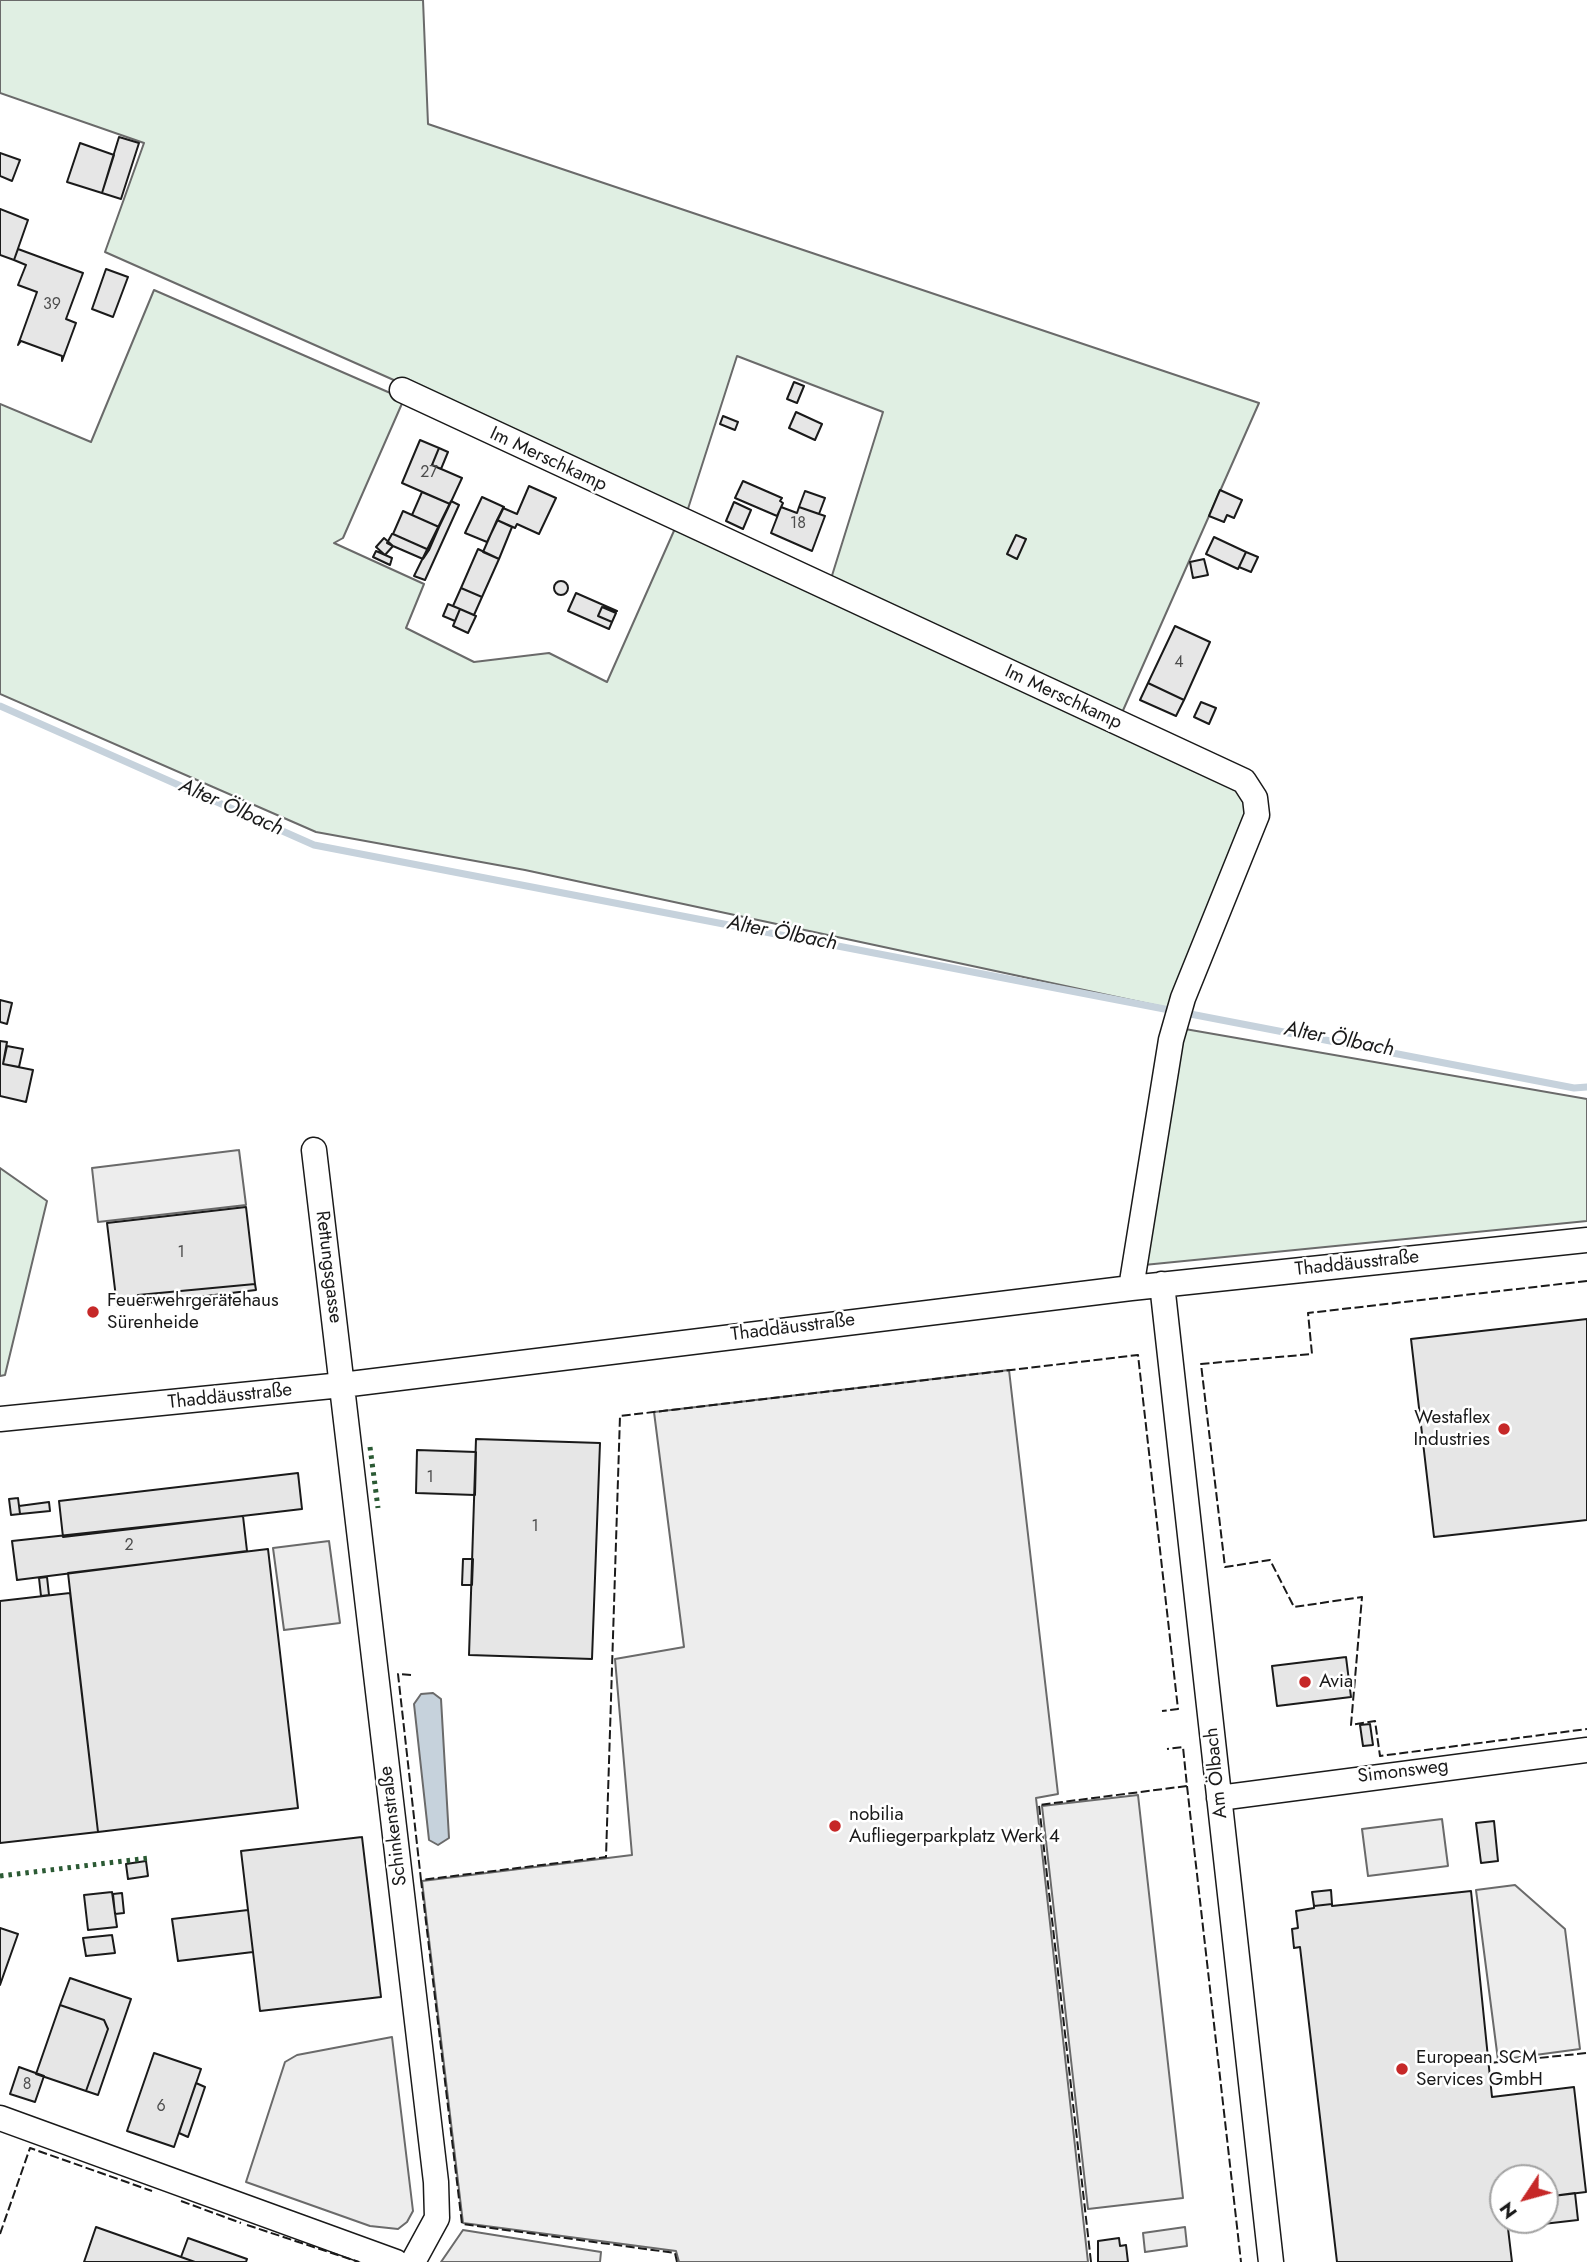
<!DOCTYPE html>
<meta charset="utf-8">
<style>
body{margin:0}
#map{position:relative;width:1587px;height:2262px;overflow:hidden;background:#fff;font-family:Jost,sans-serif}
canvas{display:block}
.north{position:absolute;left:1489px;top:2164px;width:70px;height:70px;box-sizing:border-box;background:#fff;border:2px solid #a3a3a3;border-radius:50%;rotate:234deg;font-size:19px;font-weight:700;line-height:28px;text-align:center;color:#1a1a1a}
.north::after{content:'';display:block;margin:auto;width:24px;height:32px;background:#c62828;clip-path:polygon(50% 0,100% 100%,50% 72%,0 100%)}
</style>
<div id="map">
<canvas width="1587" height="2262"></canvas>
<div class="north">N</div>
</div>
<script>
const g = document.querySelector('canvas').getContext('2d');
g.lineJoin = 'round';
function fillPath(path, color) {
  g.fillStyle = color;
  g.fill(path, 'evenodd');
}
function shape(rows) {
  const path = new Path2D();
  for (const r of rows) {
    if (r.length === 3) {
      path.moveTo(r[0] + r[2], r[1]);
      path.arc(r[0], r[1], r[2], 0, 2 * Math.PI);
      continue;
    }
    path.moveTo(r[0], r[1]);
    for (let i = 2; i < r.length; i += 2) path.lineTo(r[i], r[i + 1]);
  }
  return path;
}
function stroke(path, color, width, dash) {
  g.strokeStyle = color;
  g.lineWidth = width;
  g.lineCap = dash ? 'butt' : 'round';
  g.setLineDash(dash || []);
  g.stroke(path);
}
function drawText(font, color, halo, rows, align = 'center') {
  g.font = font + ' Jost,sans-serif';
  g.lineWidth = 5;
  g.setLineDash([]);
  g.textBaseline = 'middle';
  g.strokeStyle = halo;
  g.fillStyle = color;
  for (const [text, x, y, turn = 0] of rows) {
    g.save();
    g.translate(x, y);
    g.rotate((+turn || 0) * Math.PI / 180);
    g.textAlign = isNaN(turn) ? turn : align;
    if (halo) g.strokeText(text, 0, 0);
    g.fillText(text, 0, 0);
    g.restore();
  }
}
const green = shape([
 [0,0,423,0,428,124,1259,403,1121,715,830,582,883,412,737,356,686,515,608,475,105,252,144,143,0,93,0,0],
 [154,290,404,399,343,538,334,543,424,584,406,628,474,662,549,653,607,682,677,524,1237,786,1249,813,1168,1008,525,870,316,832,0,694,0,404,91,442,154,290],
 [1185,1029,1587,1099,1587,1221,1144,1265,1185,1029],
 [0,1168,47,1201,5,1375,0,1376,0,1168]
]);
fillPath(green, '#e0efe3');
stroke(green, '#6a6a6a', 2);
const parking = shape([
 [239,1150,246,1205,98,1222,92,1168,239,1150],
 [1009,1370,1058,1794,1036,1798,1088,2262,679,2262,676,2251,463,2223,422,1881,632,1855,615,1659,684,1647,654,1412,1009,1370],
 [329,1541,340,1623,284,1630,273,1548,329,1541],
 [1138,1795,1183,2198,1088,2209,1042,1806,1138,1795],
 [1442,1819,1448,1866,1368,1876,1362,1829,1442,1819],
 [1515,1885,1565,1929,1580,2049,1498,2060,1476,1890,1515,1885],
 [392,2037,413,2211,407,2222,398,2229,370,2226,246,2182,285,2062,297,2055,392,2037],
 [1185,2227,1187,2246,1145,2252,1143,2233,1185,2227],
 [463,2230,601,2252,600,2262,441,2262,463,2230]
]);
fillPath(parking, '#ededed');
stroke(parking, '#6a6a6a', 2);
const water = shape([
 [433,1693,441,1699,449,1838,438,1845,429,1840,414,1704,421,1694,433,1693]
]);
fillPath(water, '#c6d2dc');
stroke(water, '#6a6a6a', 2);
stroke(shape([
 [0,706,314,845,1574,1088,1587,1087]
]), '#c6d2dc', 7);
const building = shape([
 [119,137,139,143,121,199,102,193,119,137],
 [80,143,114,155,102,193,67,182,80,143],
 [0,153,20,160,12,181,0,176,0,153],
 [0,209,28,220,14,260,0,255,0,209],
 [18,249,83,273,66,319,76,323,62,361,62,356,21,341,18,345,37,292,18,285,26,265,14,260,18,249],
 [106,269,128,277,113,317,92,309,106,269],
 [794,382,804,386,797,403,787,399,794,382],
 [796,412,822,424,815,440,789,428,796,412],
 [723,416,738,422,735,430,720,424,723,416],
 [420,440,439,448,432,465,462,478,450,504,402,483,420,440],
 [439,448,448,452,441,469,432,465,439,448],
 [743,481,782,498,780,501,783,503,777,516,735,498,743,481],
 [529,486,556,498,539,534,517,524,515,528,497,520,503,508,517,514,529,486],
 [1220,490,1242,500,1234,518,1227,515,1224,522,1209,516,1220,490],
 [805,491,825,498,819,514,799,507,805,491],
 [422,492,450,504,439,527,412,515,422,492],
 [482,497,504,507,487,542,465,533,482,497],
 [451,501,459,505,425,580,414,576,451,501],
 [734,502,751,510,743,529,726,521,734,502],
 [781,507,797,513,799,507,825,516,812,551,771,533,781,507],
 [403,511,439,527,429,550,393,534,403,511],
 [497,520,512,527,499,559,483,552,497,520],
 [392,534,393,534,429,550,423,559,393,546,387,543,392,534],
 [1016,535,1026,539,1017,559,1007,554,1016,535],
 [1214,537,1246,552,1238,569,1206,554,1214,537],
 [384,538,393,546,385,555,376,547,384,538],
 [478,549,499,559,482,597,461,588,478,549],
 [376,551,392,558,390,565,373,557,376,551],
 [1246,552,1258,557,1251,572,1239,567,1246,552],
 [1204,559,1208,575,1193,578,1190,562,1204,559],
 [561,588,7],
 [461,588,482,597,474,615,453,606,461,588],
 [576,593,617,611,602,607,598,616,612,622,609,629,568,611,576,593],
 [448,604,460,609,455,621,443,616,448,604],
 [602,607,616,613,612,622,598,616,602,607],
 [460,609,476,616,468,633,453,626,460,609],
 [1175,626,1210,642,1184,700,1148,683,1175,626],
 [1148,683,1184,700,1176,716,1140,700,1148,683],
 [1201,702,1216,708,1209,724,1194,717,1201,702],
 [0,1000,12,1003,7,1024,0,1022,0,1000],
 [0,1041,7,1042,3,1064,33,1070,26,1102,0,1096,0,1041],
 [7,1046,23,1049,19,1067,3,1064,7,1046],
 [246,1207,255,1284,138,1295,139,1304,117,1306,107,1223,246,1207],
 [255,1284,256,1290,139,1304,138,1295,255,1284],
 [1587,1319,1587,1520,1434,1537,1411,1339,1587,1319],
 [476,1439,600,1443,592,1659,469,1655,476,1439],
 [417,1450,476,1452,475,1495,416,1493,417,1450],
 [298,1473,302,1509,63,1537,59,1501,298,1473],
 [18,1498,20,1514,11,1515,9,1499,18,1498],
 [49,1502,50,1511,20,1514,19,1506,49,1502],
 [243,1516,247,1551,17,1580,12,1541,243,1516],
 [268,1549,298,1808,98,1832,68,1573,268,1549],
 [463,1559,473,1559,472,1585,462,1585,463,1559],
 [47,1577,49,1595,41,1596,39,1578,47,1577],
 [70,1593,98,1832,0,1843,0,1601,70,1593],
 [1346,1657,1351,1697,1277,1706,1272,1666,1346,1657],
 [1370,1724,1373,1745,1363,1746,1360,1725,1370,1724],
 [1494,1821,1498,1861,1481,1863,1476,1823,1494,1821],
 [362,1837,381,1997,260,2011,241,1851,362,1837],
 [146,1861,148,1876,128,1879,126,1864,146,1861],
 [1331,1890,1332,1904,1314,1906,1312,1892,1331,1890],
 [1471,1891,1492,2097,1574,2087,1586,2192,1545,2197,1545,2178,1503,2178,1503,2220,1507,2220,1512,2262,1337,2262,1300,1947,1294,1948,1292,1929,1298,1928,1296,1911,1314,1908,1314,1906,1332,1904,1332,1906,1471,1891],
 [112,1892,117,1927,88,1930,84,1895,112,1892],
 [122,1893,124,1913,115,1914,113,1894,122,1893],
 [248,1910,253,1952,178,1961,172,1919,248,1910],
 [0,1928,18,1934,0,1985,0,1928],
 [112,1935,115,1953,86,1956,83,1938,112,1935],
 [70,1978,131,1999,98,2095,86,2091,108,2029,104,2020,60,2005,70,1978],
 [60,2005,104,2020,108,2029,86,2091,36,2074,60,2005],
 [154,2053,201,2069,174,2147,127,2131,154,2053],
 [19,2067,44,2076,35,2102,10,2094,19,2067],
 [196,2083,205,2087,188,2137,179,2133,196,2083],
 [1575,2193,1578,2220,1508,2228,1507,2220,1545,2220,1545,2197,1575,2193],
 [96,2227,181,2257,195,2262,84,2262,96,2227],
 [188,2238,247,2259,246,2262,195,2262,181,2257,188,2238],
 [1119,2238,1120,2246,1126,2245,1128,2262,1098,2262,1098,2241,1119,2238]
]);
fillPath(building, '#e6e6e6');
stroke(building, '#1a1a1a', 2);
const minor = shape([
 [402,390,1244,781,1255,798,1257,815,1183,998,1171,1040,1131,1288],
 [314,1150,436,2182,437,2218,413,2262],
 [1162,1284,1271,2262],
 [0,1419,342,1385,1131,1288,1587,1240],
 [1219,1798,1587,1750],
 [0,2118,396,2262]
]);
stroke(minor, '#1a1a1a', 27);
stroke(minor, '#fff', 24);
stroke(shape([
 [370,1447,378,1508],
 [0,1876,149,1858]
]), '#2b5a34', 5, [3.5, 5]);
stroke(shape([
 [1587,1281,1308,1313,1312,1354,1201,1364,1225,1567,1270,1560,1294,1607,1362,1597,1351,1725,1375,1721,1380,1756,1587,1729],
 [411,1675,398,1674,421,1880],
 [1187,1786,1241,2262],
 [1490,2063,1587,2053],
 [181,2201,241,2223],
 [247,2225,359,2262],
 [0,2234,30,2148,152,2191],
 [677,2262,675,2253,462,2224,421,1880,606,1857,620,1416,1138,1355,1178,1709,1162,1711],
 [1091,2262,1039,1805,1187,1786,1183,1747,1167,1749]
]), '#1a1a1a', 2, [9, 3.5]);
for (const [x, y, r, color] of [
 [93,1312,7,"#c62828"],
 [1504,1429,7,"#c62828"],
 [1305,1682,7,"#c62828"],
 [835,1826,7,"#c62828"],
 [1402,2069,7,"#c62828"]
]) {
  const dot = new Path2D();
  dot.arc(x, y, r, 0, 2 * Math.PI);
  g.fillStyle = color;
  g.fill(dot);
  stroke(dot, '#fff', 2.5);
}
drawText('16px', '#4d4d4d', null, [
 ["39",52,305],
 ["27",429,473],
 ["18",798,524],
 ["4",1179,663],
 ["1",181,1253],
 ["1",430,1478],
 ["1",535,1527],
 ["2",129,1546],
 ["8",27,2085],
 ["6",161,2107]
]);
drawText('19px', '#1a1a1a', '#fff', [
 ["Im Merschkamp",548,460,25],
 ["Im Merschkamp",1063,698,25],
 ["Thaddäusstraße",1357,1264,-6],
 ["Rettungsgasse",328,1267,83],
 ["Thaddäusstraße",793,1328,-7],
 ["Thaddäusstraße",230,1397,-6],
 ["Simonsweg",1403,1772,-7],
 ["Am Ölbach",1217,1773,-96],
 ["Schinkenstraße",394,1826,-97]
]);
drawText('19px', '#1a1a1a', '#fff', [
 ["Feuerwehrgerätehaus",107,1301],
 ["Sürenheide",107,1323],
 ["Westaflex",1490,1418,"right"],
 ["Industries",1490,1440,"right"],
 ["Avia",1319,1682],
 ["nobilia",849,1815],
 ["Aufliegerparkplatz Werk 4",849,1837],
 ["European SCM",1416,2058],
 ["Services GmbH",1416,2080]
], 'left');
drawText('italic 21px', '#1a1a1a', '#fff', [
 ["Alter Ölbach",231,808,24],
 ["Alter Ölbach",782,934,11],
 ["Alter Ölbach",1339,1040,11]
]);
</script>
